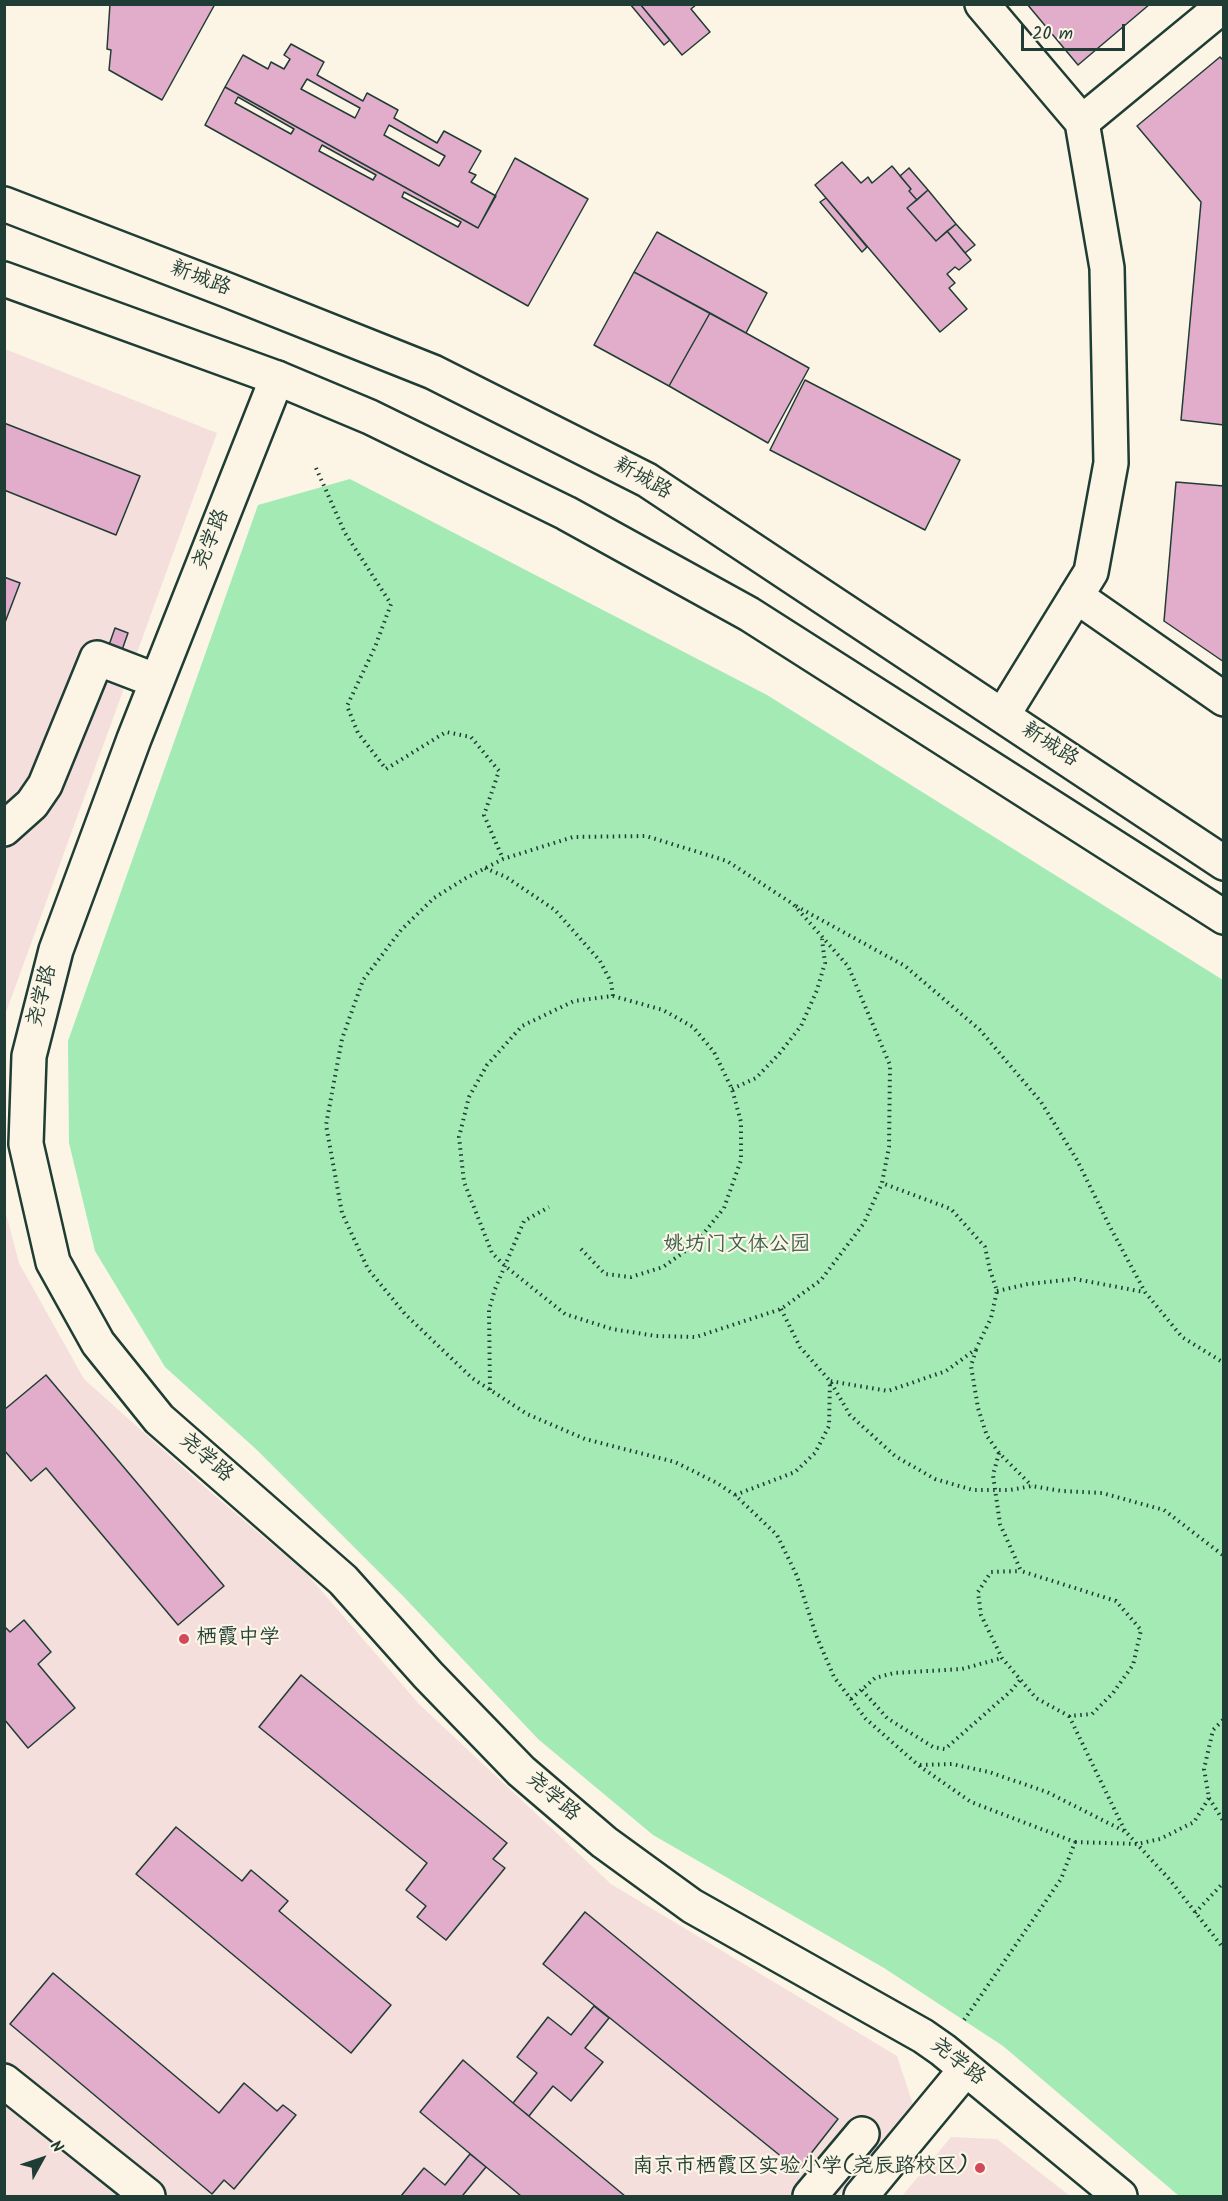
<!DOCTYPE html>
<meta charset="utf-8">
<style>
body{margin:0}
#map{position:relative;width:1228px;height:2201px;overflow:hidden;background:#fcf5e5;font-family:Kalam,sans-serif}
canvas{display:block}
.frame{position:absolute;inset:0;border:6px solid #1f3d34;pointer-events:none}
.north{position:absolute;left:12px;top:2129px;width:60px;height:60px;-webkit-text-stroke:4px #fcf5e5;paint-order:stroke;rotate:50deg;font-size:16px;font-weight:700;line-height:24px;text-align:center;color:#1f3d34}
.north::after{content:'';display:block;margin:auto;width:21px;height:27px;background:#1f3d34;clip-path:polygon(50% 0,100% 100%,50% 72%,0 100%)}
.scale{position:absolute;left:1021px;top:24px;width:104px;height:27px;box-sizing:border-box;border:3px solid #1f3d34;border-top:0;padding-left:8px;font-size:18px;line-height:21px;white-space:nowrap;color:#1f3d34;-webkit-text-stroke:4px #fcf5e5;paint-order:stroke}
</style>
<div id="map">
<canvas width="1228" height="2201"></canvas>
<div class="frame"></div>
<div class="north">N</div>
<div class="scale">20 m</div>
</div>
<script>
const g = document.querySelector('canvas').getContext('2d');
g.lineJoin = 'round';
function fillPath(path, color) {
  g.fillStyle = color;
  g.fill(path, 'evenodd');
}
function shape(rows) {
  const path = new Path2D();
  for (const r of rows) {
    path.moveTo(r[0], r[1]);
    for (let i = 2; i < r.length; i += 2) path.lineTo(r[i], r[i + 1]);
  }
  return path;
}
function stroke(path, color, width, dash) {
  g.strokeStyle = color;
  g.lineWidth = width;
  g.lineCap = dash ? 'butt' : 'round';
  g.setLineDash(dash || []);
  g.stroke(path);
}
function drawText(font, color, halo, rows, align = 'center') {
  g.font = font + ' Kalam,"LXGW WenKai TC",sans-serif';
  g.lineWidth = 4.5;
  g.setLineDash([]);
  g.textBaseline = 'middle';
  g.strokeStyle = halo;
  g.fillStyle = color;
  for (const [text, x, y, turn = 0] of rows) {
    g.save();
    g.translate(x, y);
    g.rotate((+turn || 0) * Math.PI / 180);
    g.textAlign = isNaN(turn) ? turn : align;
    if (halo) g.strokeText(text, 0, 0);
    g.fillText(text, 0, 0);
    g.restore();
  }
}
fillPath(shape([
 [5,349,217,433,5,1015],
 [4,1206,19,1263,84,1379,207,1489,307,1574,419,1704,611,1884,897,2056,914,2107,838,2196,5,2196],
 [951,2137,997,2139,1070,2196,902,2196]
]), '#f4dfdd');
fillPath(shape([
 [350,479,767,695,1223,980,1223,2196,1179,2196,1003,2046,884,1968,653,1835,538,1739,404,1597,257,1450,165,1367,95,1251,69,1143,68,1041,258,505]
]), '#a4eab5');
const building = shape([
 [110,4,215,4,162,100,109,70,111,50,107,49,110,4],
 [630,4,640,4,670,40,664,45,630,4],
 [640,4,697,4,691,9,710,32,682,55,640,4],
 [1027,4,1150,4,1078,65,1027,4],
 [291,44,324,62,317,75,363,101,367,93,398,110,394,118,437,143,444,131,481,151,469,172,476,175,471,182,496,196,478,228,225,87,243,55,268,69,271,62,284,69,290,59,284,55,291,44],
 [307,79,360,108,355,118,301,89,307,79],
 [389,125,445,156,439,166,384,135,389,125],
 [1220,57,1224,61,1224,425,1181,420,1201,202,1137,126,1220,57],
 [225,87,478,228,515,158,588,199,528,306,205,125,225,87],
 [238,97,294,129,291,134,235,103,238,97],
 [322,145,376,175,373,180,319,151,322,145],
 [404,192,461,222,458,227,402,197,404,192],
 [842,162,861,183,868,177,872,183,892,166,911,189,909,191,917,200,907,208,936,241,947,231,971,260,959,270,955,267,947,274,955,283,949,288,967,309,940,332,815,185,842,162],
 [909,168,928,190,917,200,909,191,911,189,900,176,909,168],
 [928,190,956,224,936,241,907,208,928,190],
 [826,198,867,247,862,252,820,202,826,198],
 [956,224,975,245,965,253,947,231,956,224],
 [657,232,767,293,746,333,634,272,657,232],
 [634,272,710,313,669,386,594,345,634,272],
 [710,313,809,368,768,443,669,386,710,313],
 [805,380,960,460,925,530,770,450,805,380],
 [4,423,140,476,116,535,4,490,4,423],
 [1176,482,1224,486,1224,662,1164,621,1176,482],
 [4,577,20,583,4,625,4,577],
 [115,628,128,633,122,650,109,645,115,628],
 [46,1375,224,1586,178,1625,46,1468,31,1481,4,1450,4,1410,46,1375],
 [24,1620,51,1652,38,1664,75,1708,28,1748,4,1719,4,1626,10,1632,24,1620],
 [301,1675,507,1843,493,1859,505,1868,446,1940,417,1917,426,1906,406,1890,427,1863,259,1727,301,1675],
 [176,1827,242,1881,251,1870,288,1901,279,1911,391,2005,351,2053,136,1874,176,1827],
 [585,1912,838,2119,798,2170,543,1964,585,1912],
 [53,1973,219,2113,244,2083,277,2111,283,2105,296,2115,234,2189,224,2180,212,2194,10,2024,53,1973],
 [594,2006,609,2018,585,2048,603,2062,571,2101,553,2086,529,2116,513,2103,537,2073,517,2057,548,2017,571,2035,594,2006],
 [463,2060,513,2103,625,2196,521,2196,420,2112,463,2060],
 [470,2154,486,2167,463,2195,464,2196,401,2196,424,2168,445,2185,470,2154]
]);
fillPath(building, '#e1adca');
stroke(building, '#1f3d34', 1.5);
const minor = shape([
 [982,4,1082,122,1107,268,1111,463,1091,572,1003,715],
 [1082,122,1224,5],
 [277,378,134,739,56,950,29,1056,26,1144,53,1262,98,1343,159,1419,343,1580,428,1675,521,1771,604,1842,692,1906,923,2036,943,2050,1120,2196],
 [1076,596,1224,699],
 [4,829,32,804,45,785,97,658,157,681],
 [4,2081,148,2196],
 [810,2196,862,2134],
 [861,2196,966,2069]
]);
const major = shape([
 [4,204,227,290,433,372,647,480,1224,863],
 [4,279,277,378,370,417,566,513,749,614,1224,917]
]);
stroke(minor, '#1f3d34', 38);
stroke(major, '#1f3d34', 38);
stroke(shape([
 [316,468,345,533,391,604,375,647,347,706,358,733,386,769,446,732,471,737,499,771,484,815,503,859],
 [485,868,506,877,555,910,600,961,611,982,613,996],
 [796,906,905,966,980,1030,1041,1102,1077,1160,1110,1227,1145,1292,1182,1337,1224,1363],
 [732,1089,756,1078,779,1054,801,1026,817,990,825,963,822,939],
 [581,1249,605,1274,631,1277,663,1267,695,1244,724,1208,741,1160,741,1122,732,1089,714,1052,693,1027,663,1010,613,996,574,1001,522,1026,487,1065,469,1097,459,1137,464,1182,492,1253,505,1266,565,1314,612,1329,656,1336,696,1337,781,1309,821,1280,864,1223,882,1183,889,1147,890,1065,848,966,793,904,727,861,646,836,573,837,503,859,466,878,434,898,401,930,363,980,342,1039,326,1125,342,1213,368,1269,405,1314,472,1378,527,1414,585,1439,675,1462,717,1483,735,1495,777,1535,797,1576,816,1635,834,1677,866,1719,918,1765,971,1802,1075,1842,1061,1879,962,2023],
 [997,1291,1028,1284,1075,1279,1144,1292],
 [781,1309,800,1347,830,1381,850,1415,895,1456,935,1479,973,1490,1010,1490,1032,1486,1062,1491,1102,1493,1164,1510,1224,1556],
 [976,1350,971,1366,978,1408,987,1436,999,1453,1032,1486],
 [490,1390,489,1310,495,1289,524,1221,549,1207],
 [999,1453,993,1475,1000,1524,1021,1571,1116,1601,1141,1630,1133,1665,1113,1693,1092,1714,1069,1716,1036,1698,1002,1658,981,1615,978,1592,991,1572,1021,1571],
 [735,1495,795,1472,815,1453,829,1426,830,1381,888,1391,946,1371,976,1349,991,1318,997,1291,990,1270,985,1247,951,1209,882,1183],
 [862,1690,887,1718,933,1747,945,1749,1011,1691,1020,1680],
 [851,1699,875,1678,894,1673,962,1669,1002,1658],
 [1069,1716,1125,1831],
 [920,1765,952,1764,989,1772,1047,1792,1126,1832,1137,1844,1160,1839,1194,1822,1209,1798,1204,1769,1213,1730,1224,1719],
 [1209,1798,1224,1822],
 [1075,1842,1137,1844,1170,1880,1224,1949],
 [1195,1913,1224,1882]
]), '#1f3d34', 4, [1.5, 4.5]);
stroke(minor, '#fcf5e5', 33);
stroke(major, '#fcf5e5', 33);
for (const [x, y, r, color] of [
 [184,1639,6,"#d1495b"],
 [980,2168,6,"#d1495b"]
]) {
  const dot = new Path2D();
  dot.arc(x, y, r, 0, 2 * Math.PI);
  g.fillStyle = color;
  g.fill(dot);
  stroke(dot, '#fcf5e5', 2);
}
drawText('21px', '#1f3d34', '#fcf5e5', [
 ["新城路",200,280,21],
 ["新城路",642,480,30],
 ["尧学路",213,540,-68],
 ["新城路",1049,746,33],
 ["尧学路",44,996,-76],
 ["尧学路",205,1459,41],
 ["尧学路",552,1798,41],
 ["尧学路",957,2063,38]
]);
drawText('21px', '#3a604e', '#fcf5e5', [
 ["姚坊门文体公园",737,1246]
]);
drawText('21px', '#1f3d34', '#fcf5e5', [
 ["栖霞中学",196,1639],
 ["南京市栖霞区实验小学(尧辰路校区)",968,2168,"right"]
], 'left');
</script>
